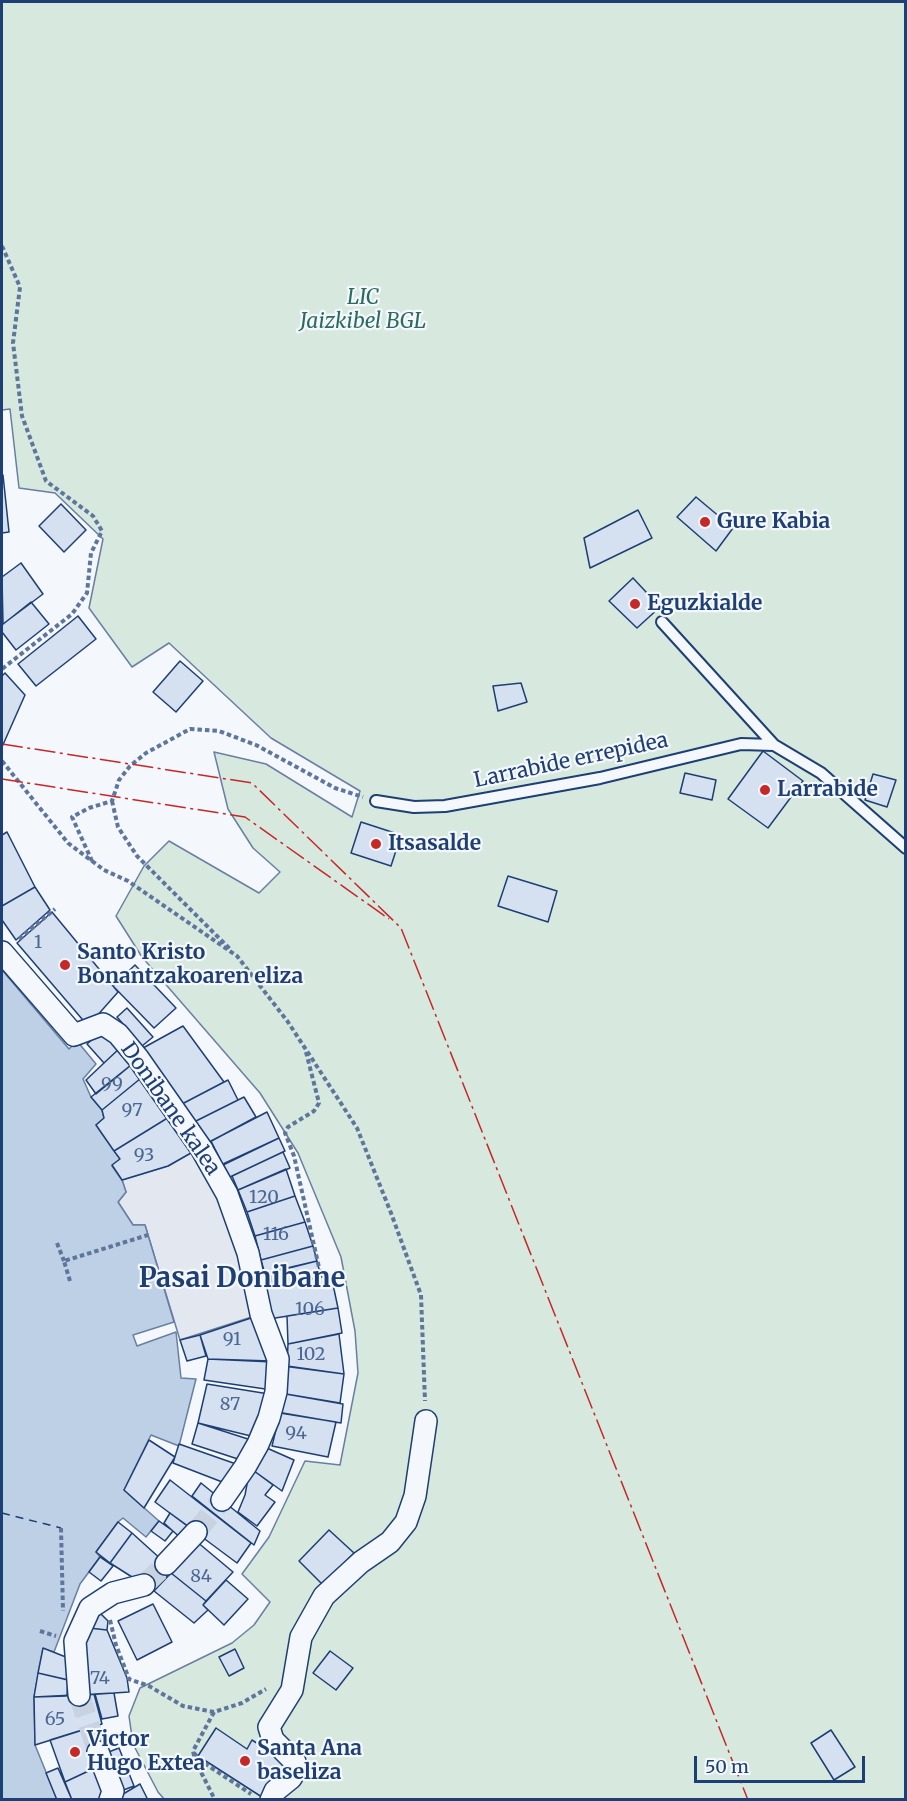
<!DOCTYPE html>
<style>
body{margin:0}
#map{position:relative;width:907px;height:1801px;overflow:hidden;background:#f4f7fb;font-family:Merriweather,serif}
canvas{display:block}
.frame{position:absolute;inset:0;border:3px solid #1d3f73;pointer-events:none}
.scale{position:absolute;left:694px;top:1756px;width:171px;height:27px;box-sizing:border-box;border:3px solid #1d3f73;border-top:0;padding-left:8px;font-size:18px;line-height:21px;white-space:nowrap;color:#1d3f73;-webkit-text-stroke:4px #f4f7fb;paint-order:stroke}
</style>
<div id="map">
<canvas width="907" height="1801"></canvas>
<div class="frame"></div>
<div class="scale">50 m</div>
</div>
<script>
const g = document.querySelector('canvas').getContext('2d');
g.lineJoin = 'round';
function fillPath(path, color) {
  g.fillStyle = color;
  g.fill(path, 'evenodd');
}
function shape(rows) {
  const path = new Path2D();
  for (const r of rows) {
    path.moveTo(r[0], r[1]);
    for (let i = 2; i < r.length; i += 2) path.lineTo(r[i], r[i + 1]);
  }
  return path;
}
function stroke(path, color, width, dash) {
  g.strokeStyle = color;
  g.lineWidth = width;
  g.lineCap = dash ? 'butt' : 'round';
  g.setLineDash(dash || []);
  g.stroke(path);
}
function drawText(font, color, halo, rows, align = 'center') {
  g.font = font + ' Merriweather,serif';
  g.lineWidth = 4.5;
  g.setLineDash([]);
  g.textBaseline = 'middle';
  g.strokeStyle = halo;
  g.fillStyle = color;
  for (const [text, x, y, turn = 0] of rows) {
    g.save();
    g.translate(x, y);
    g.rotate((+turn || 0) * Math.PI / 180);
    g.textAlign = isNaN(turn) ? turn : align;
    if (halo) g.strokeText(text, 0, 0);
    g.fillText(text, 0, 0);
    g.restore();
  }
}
const green = shape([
 [2,2,905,2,905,1799,165,1800,158,1792,133,1744,129,1716,140,1688,232,1643,254,1625,270,1602,242,1574,269,1537,305,1461,340,1465,358,1373,355,1331,341,1257,298,1153,260,1093,142,957,116,916,144,866,169,841,259,893,280,872,253,848,228,809,214,752,266,764,352,817,360,791,271,738,169,643,132,667,89,608,103,539,55,493,19,488,10,409,2,410,2,2]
]);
fillPath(green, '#d7e8df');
stroke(green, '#687fa3', 1.5);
const parking = shape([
 [199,1148,261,1314,180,1340,145,1225,133,1225,118,1202,126,1192,122,1180,168,1166,199,1148]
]);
fillPath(parking, '#e3e8f0');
stroke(parking, '#687fa3', 1.5);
const water = shape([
 [2,970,69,1049,77,1041,96,1064,83,1079,91,1097,102,1110,104,1118,96,1125,120,1159,112,1166,122,1180,126,1192,118,1202,133,1225,145,1225,174,1322,133,1335,137,1346,176,1332,181,1378,196,1379,179,1446,151,1435,124,1490,159,1521,146,1537,123,1518,118,1522,96,1552,100,1557,80,1584,54,1652,43,1649,34,1697,35,1745,57,1799,2,1799,2,970]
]);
fillPath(water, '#bed0e5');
stroke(water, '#687fa3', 1.5);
stroke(shape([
 [2,1513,61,1528]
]), '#1d3f73', 1.5, [8, 6]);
const building = shape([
 [3,475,9,532,2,533,2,476,3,475],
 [696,497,733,528,716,551,677,517,696,497],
 [61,504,86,530,64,552,39,526,61,504],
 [638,510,652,538,590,568,584,538,638,510],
 [21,563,43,594,3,624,2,577,21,563],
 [633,578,660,607,637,628,609,601,633,578],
 [31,602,49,624,16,650,2,632,2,625,31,602],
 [78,616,96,639,36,686,18,664,78,616],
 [180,661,203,681,176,712,153,692,180,661],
 [5,673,25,695,2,747,2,676,5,673],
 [521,683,527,702,498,711,493,686,521,683],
 [763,751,803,781,768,828,728,799,763,751],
 [685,773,716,780,712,800,680,793,685,773],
 [873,774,896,780,887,807,865,800,873,774],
 [361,822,401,835,391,866,351,853,361,822],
 [7,832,35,887,2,906,2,835,7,832],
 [508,876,557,891,548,922,498,906,508,876],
 [35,887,50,910,16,940,2,920,2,906,35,887],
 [52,912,118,992,88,1026,17,943,52,912],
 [135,965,176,1008,154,1028,113,986,135,965],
 [127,1008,153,1037,142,1046,117,1017,127,1008],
 [183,1026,224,1082,182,1104,143,1048,183,1026],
 [104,1029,122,1046,104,1063,87,1044,104,1029],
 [122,1046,136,1061,96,1094,86,1080,122,1046],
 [136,1061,146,1074,102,1110,91,1097,136,1061],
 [146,1074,174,1114,114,1151,96,1125,104,1118,102,1110,146,1074],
 [228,1080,238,1100,192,1123,182,1104,228,1080],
 [244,1097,256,1117,204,1145,192,1123,244,1097],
 [267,1112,279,1138,223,1165,211,1141,267,1112],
 [174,1114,198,1149,168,1166,122,1180,112,1165,120,1159,114,1151,174,1114],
 [279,1138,285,1151,230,1177,223,1164,279,1138],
 [283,1152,290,1168,238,1190,232,1176,283,1152],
 [286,1169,295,1196,247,1212,238,1190,286,1169],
 [295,1196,305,1222,255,1236,247,1212,295,1196],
 [305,1222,313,1246,261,1260,255,1236,305,1222],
 [313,1246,317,1261,265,1274,261,1260,313,1246],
 [317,1261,321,1277,273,1287,270,1272,317,1261],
 [331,1275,338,1308,269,1319,264,1289,331,1275],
 [338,1308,342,1333,288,1344,287,1316,338,1308],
 [260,1315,271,1361,208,1359,200,1335,260,1315],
 [339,1334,344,1374,287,1366,288,1344,339,1334],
 [200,1335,206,1356,187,1361,180,1340,200,1335],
 [208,1359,273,1362,272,1390,204,1380,208,1359],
 [283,1366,344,1374,340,1403,280,1393,283,1366],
 [207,1384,269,1394,259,1438,198,1423,207,1384],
 [280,1393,343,1404,341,1423,277,1412,280,1393],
 [280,1413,336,1422,328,1457,272,1446,280,1413],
 [198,1423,251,1440,244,1461,192,1444,198,1423],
 [149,1440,175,1457,144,1508,124,1490,149,1440],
 [179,1444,239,1465,230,1485,173,1463,179,1444],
 [260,1445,294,1460,282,1491,250,1468,260,1445],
 [250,1468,273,1485,265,1495,275,1502,257,1526,238,1512,245,1495,250,1468],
 [170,1480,251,1543,237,1563,155,1502,170,1480],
 [201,1483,260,1531,254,1545,192,1496,201,1483],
 [170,1513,192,1529,184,1541,164,1523,170,1513],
 [159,1521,173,1531,165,1541,151,1531,159,1521],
 [118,1522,132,1533,110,1563,96,1552,118,1522],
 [329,1530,354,1553,323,1585,299,1561,329,1530],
 [132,1533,173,1570,154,1591,110,1563,132,1533],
 [196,1541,233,1572,206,1601,171,1573,196,1541],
 [100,1557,113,1566,101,1581,89,1572,100,1557],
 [171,1573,206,1601,203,1605,208,1610,194,1623,154,1591,171,1573],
 [226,1580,248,1599,224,1625,203,1605,226,1580],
 [153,1604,172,1642,137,1660,118,1621,153,1604],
 [97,1610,108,1621,107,1630,89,1628,97,1610],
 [89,1628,107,1630,127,1678,129,1692,84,1695,80,1662,89,1628],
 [43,1648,76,1661,73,1681,38,1673,43,1648],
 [235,1649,244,1668,229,1676,219,1657,235,1649],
 [330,1651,353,1668,336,1690,313,1673,330,1651],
 [38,1673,68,1680,67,1696,34,1697,38,1673],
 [114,1693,118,1716,102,1719,95,1694,114,1693],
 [94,1694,102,1724,35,1745,34,1697,94,1694],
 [95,1726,102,1749,95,1768,65,1782,50,1740,95,1726],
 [216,1728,247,1749,252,1740,292,1766,265,1799,198,1756,216,1728],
 [831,1730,855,1767,834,1780,811,1743,831,1730],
 [119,1748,134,1786,121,1791,106,1753,119,1748],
 [99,1766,108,1800,72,1800,65,1782,99,1766],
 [58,1768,72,1800,57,1800,46,1773,58,1768],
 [140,1784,148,1800,113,1800,140,1784]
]);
fillPath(building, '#d5e0f0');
stroke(building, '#1d3f73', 1.5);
stroke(shape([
 [196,1532,222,1500],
 [144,1585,166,1564],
 [79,1695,98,1752]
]), '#c9d2e0', 21, [21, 10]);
const lane = shape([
 [662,622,774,745,821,773,906,848],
 [376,801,414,807,445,806,600,778,741,744,774,745]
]);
const street = shape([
 [2,952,74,1035,103,1024,118,1034,138,1058,201,1148,227,1194,248,1253,261,1314,278,1359,276,1392,269,1418,258,1444,245,1467,222,1500],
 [166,1564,196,1532],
 [79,1695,75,1641,90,1608,113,1593,144,1585],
 [98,1752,113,1791,110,1800],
 [271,1800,275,1791,291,1778,295,1771,295,1762,273,1740,269,1727,292,1690,301,1637,324,1596,361,1562,390,1542,406,1522,415,1496,426,1421]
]);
stroke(lane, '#1d3f73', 14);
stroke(street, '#1d3f73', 24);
stroke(shape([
 [2,246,20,287,13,343,22,416,46,481,93,516,102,531,91,553,87,593,72,614,2,669],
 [2,761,68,843,92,861,72,817,89,808,112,801,119,780,130,766,146,753,190,729,219,731,256,745,335,788,363,797],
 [112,801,118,827,137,856,231,950],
 [92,861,104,870,128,881,237,956,288,1022,357,1128,391,1213,421,1295,425,1401],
 [19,939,55,909],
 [306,1052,319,1103,314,1111,288,1127,285,1133,294,1156,320,1272],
 [57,1243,64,1261],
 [70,1281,64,1261,148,1235],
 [61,1528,63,1611],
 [110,1620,116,1645,129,1679,149,1686,183,1706,214,1712,242,1703,266,1689],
 [40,1631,56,1636],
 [214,1712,193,1751,195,1760,215,1800],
 [194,1753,201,1761,251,1794]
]), '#5e769c', 4, [4.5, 3]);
stroke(lane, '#f4f7fb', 10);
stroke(street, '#f4f7fb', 21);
stroke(shape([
 [2,744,252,783,401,928,748,1800],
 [2,779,245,817,389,919]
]), '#c62828', 1.5, [21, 4.5, 3, 4.5]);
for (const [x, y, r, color] of [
 [705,522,6,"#c62828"],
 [635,604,6,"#c62828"],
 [765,790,6,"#c62828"],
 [376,844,6,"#c62828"],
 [65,965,6,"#c62828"],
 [75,1752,6,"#c62828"],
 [245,1761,6,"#c62828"]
]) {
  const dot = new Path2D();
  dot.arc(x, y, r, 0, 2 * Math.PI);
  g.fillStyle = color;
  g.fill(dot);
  stroke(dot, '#f4f7fb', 2);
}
drawText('18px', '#4b6792', null, [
 ["1",38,943],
 ["99",112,1085],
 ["97",132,1111],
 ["93",144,1156],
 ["120",264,1198],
 ["116",276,1235],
 ["106",310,1310],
 ["91",232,1340],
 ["102",311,1355],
 ["87",230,1405],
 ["94",296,1434],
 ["84",201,1577],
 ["74",100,1679],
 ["65",55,1720]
]);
drawText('italic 21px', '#2c6c60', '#f4f7fb', [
 ["LIC",363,298],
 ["Jaizkibel BGL",363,322]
]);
drawText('bold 21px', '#1d3f73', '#f4f7fb', [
 ["Gure Kabia",717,522],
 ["Eguzkialde",647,604],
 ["Larrabide",777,790],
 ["Itsasalde",388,844],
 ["Santo Kristo",77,953],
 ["Bonantzakoaren eliza",77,977],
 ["Victor",87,1740],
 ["Hugo Extea",87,1764],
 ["Santa Ana",257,1749],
 ["baseliza",257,1773]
], 'left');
drawText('21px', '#1d3f73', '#f4f7fb', [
 ["Larrabide errepidea",571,761,-12],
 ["Donibane kalea",170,1109,55]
]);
drawText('bold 27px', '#1d3f73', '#f4f7fb', [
 ["Pasai Donibane",242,1279]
]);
</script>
